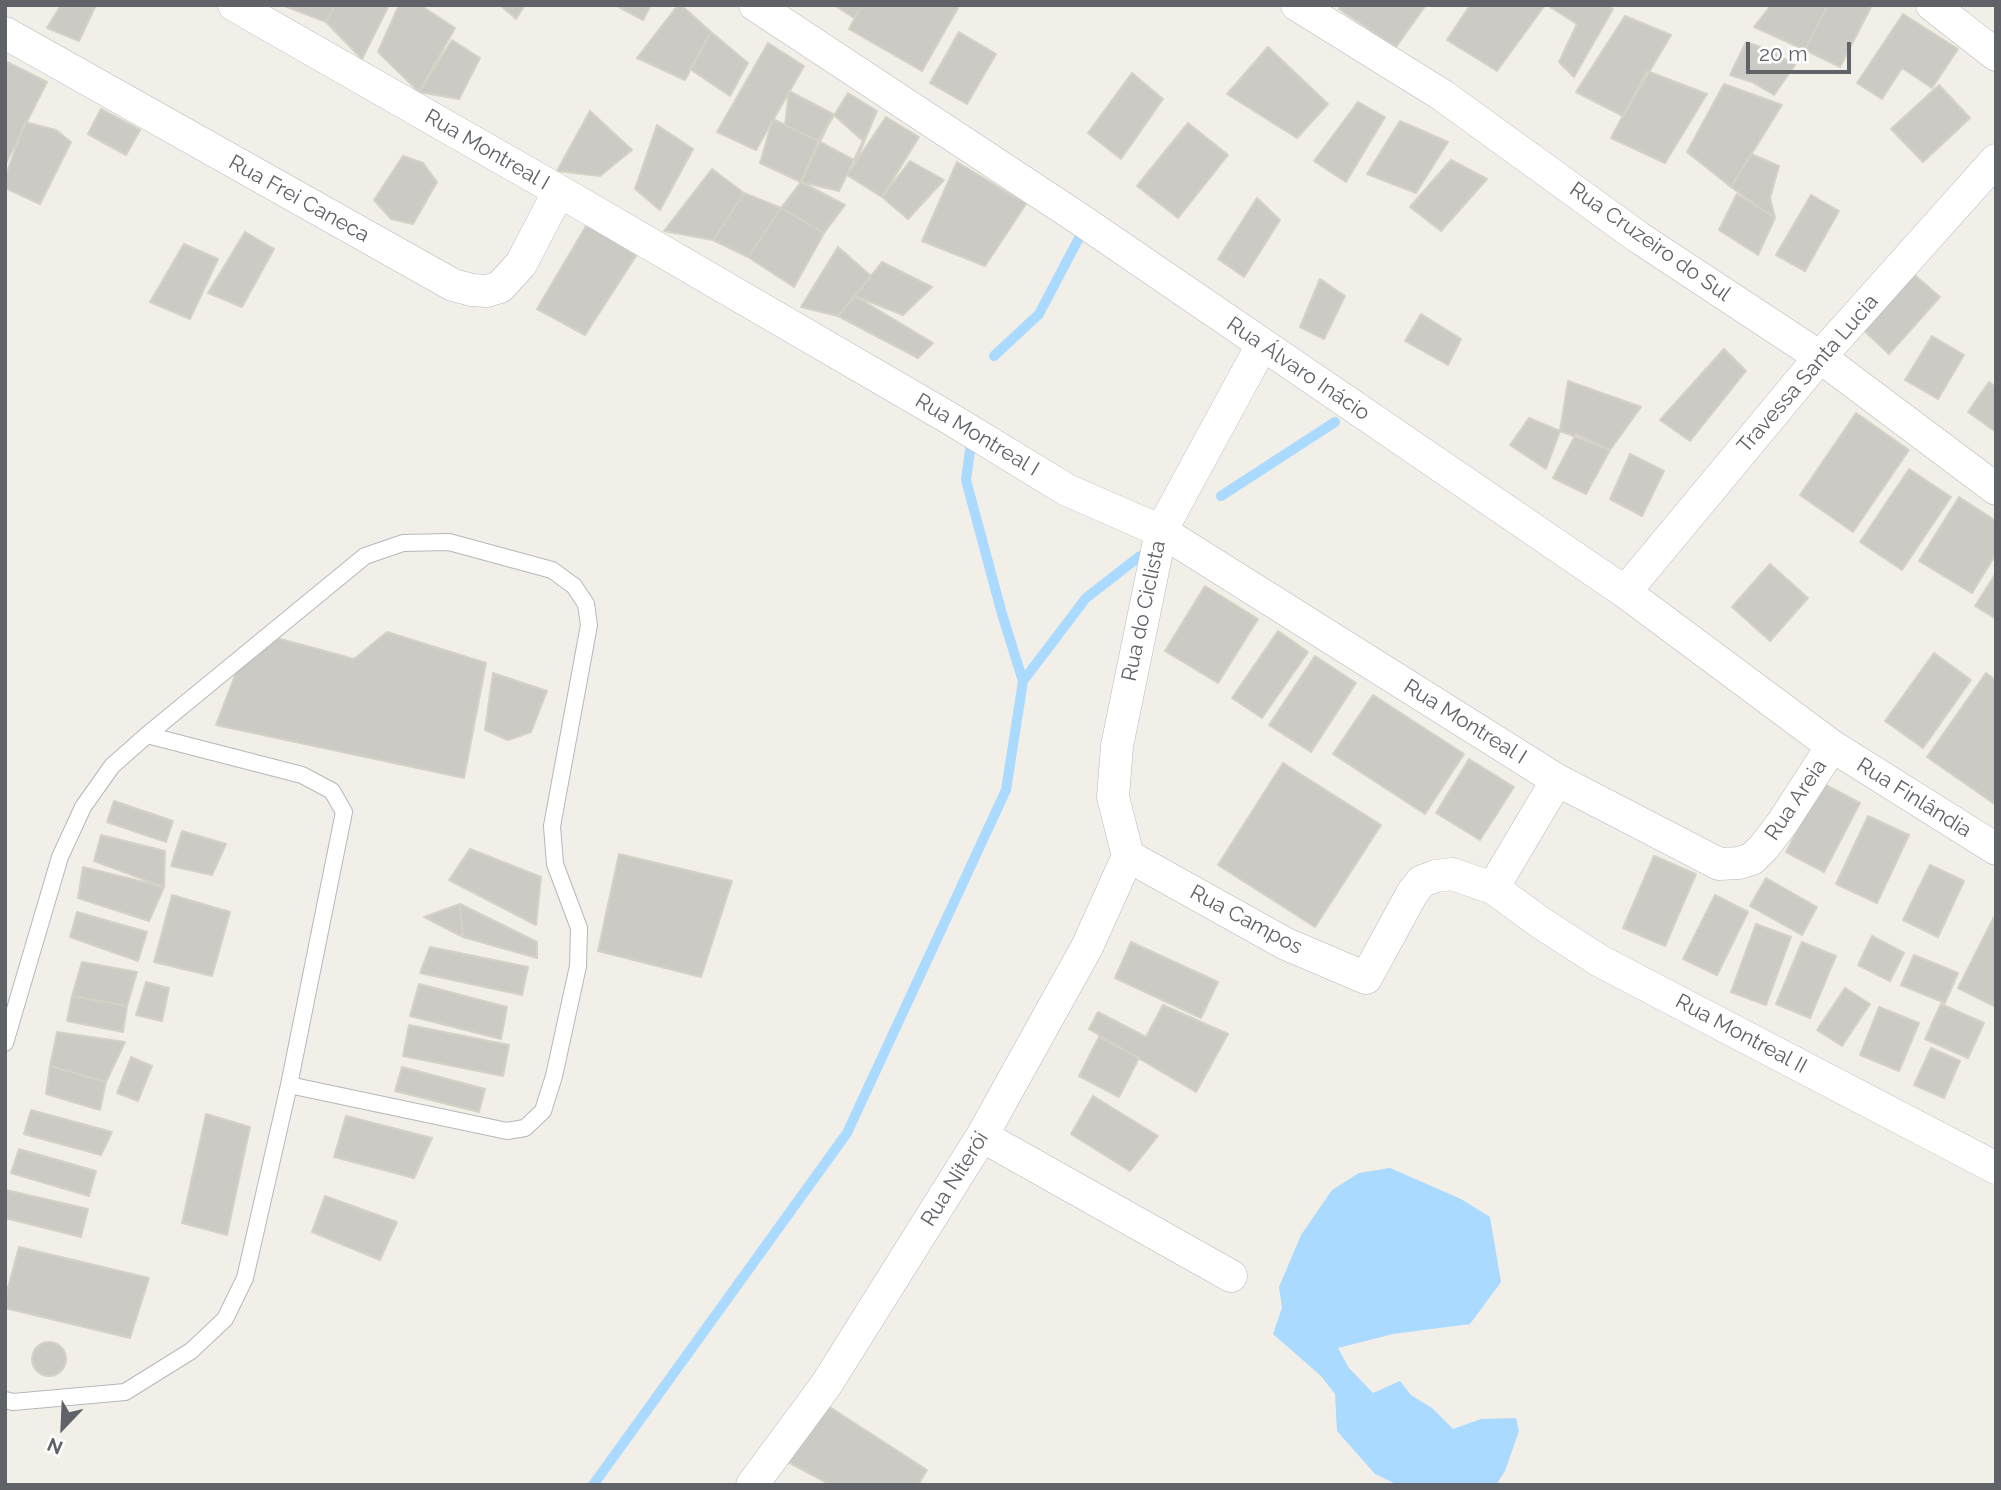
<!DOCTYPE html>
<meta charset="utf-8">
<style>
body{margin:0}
#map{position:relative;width:2001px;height:1490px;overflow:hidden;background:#f1efe8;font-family:Raleway,sans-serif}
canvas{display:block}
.frame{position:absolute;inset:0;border:7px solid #5f6368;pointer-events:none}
.north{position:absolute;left:28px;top:1392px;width:70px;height:70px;-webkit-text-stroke:5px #fff;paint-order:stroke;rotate:203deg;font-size:19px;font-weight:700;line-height:28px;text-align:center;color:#5f6368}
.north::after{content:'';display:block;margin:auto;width:24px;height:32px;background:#5f6368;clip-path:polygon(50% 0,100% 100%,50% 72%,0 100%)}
.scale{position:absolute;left:1746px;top:42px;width:105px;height:32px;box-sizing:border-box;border:4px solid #5f6368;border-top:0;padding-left:9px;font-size:21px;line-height:24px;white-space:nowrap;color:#5f6368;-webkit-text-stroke:5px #fff;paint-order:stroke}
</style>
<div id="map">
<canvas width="2001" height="1490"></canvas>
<div class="frame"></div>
<div class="north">N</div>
<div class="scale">20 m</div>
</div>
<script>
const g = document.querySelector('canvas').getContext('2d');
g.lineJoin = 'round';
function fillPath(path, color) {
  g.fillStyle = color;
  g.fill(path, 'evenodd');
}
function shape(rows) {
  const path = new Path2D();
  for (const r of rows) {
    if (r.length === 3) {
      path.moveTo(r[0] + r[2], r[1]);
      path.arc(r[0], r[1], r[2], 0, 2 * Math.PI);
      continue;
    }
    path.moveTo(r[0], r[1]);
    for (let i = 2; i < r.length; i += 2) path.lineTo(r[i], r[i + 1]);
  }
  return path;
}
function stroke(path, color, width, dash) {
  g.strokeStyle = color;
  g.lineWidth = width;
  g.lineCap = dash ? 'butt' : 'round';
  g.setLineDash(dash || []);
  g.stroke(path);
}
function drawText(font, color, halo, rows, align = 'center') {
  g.font = font + ' Raleway,sans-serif';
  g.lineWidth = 6;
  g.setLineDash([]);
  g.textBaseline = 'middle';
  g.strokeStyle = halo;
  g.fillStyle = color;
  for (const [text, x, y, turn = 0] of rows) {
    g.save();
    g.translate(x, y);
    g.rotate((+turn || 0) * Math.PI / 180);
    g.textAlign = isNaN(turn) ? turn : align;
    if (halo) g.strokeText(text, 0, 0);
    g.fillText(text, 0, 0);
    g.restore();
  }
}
fillPath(shape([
 [1390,1168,1461,1199,1490,1217,1501,1282,1470,1324,1393,1334,1338,1348,1349,1368,1373,1393,1400,1381,1411,1395,1432,1408,1453,1429,1481,1419,1516,1418,1519,1431,1505,1471,1496,1485,1398,1485,1375,1474,1337,1431,1335,1394,1321,1376,1273,1334,1282,1308,1279,1287,1301,1235,1332,1190,1359,1173]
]), '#aadaff');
stroke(shape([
 [994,356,1039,314,1080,236],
 [1221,496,1335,422],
 [1023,681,1086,598,1140,556],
 [593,1485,847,1133,1006,790,1023,681,1002,614,966,480,971,443]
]), '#aadaff', 10);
const building = shape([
 [61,5,96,5,79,41,47,28,61,5],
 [282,5,335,5,326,22,282,5],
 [335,5,389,5,362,59,326,22,335,5],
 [399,5,420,5,455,28,419,92,378,52,399,5],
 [500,5,525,5,516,19,500,5],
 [615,5,651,5,643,20,615,5],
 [678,5,681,5,711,32,685,80,637,58,678,5],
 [834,5,862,5,854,18,834,5],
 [862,5,954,5,958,8,922,71,849,29,862,5],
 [1341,5,1426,5,1396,47,1339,9,1341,5],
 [1470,5,1545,5,1497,71,1447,40,1470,5],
 [1547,5,1607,5,1613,9,1574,77,1559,62,1577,24,1547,5],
 [1771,5,1828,5,1805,50,1754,27,1771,5],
 [1828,5,1872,5,1840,67,1805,50,1828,5],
 [1903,14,1958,49,1932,88,1902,68,1882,99,1857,83,1903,14],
 [1625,16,1671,35,1623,116,1576,92,1625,16],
 [711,32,748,63,730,96,690,69,711,32],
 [959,32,996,54,967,104,930,83,959,32],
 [452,40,480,58,459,99,419,92,452,40],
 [1746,42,1772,51,1795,65,1774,95,1752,82,1730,75,1746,42],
 [768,43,804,66,756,150,717,132,768,43],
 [1268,47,1328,104,1297,138,1227,94,1268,47],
 [5,61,47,82,5,165,5,61],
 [1647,71,1707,94,1665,163,1611,138,1647,71],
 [1132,73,1163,99,1121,159,1088,133,1132,73],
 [1724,84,1782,105,1731,187,1687,152,1724,84],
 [1939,85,1970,118,1923,162,1891,129,1939,85],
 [789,91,833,114,818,141,785,125,789,91],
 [848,93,877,111,856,161,818,141,848,93],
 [1358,102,1385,117,1346,182,1314,161,1358,102],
 [101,109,140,130,126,155,88,134,101,109],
 [590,111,632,150,600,176,557,171,590,111],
 [833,114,863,141,839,191,801,182,833,114],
 [886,117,919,137,882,197,847,175,886,117],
 [773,119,818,141,801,182,760,163,773,119],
 [1400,121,1448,142,1416,193,1367,174,1400,121],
 [25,122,56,130,71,142,40,204,5,188,5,178,25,122],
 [1188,123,1228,155,1178,218,1137,186,1188,123],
 [657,125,693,149,660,210,635,189,657,125],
 [1751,154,1779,166,1770,198,1775,218,1731,187,1751,154],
 [403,156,423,163,437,182,413,224,391,219,374,200,403,156],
 [1451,160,1487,179,1441,231,1410,207,1451,160],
 [910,161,944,180,908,219,882,197,910,161],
 [957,162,1026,204,985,266,922,241,957,162],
 [712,169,744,193,713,240,664,231,712,169],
 [801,182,845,205,824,233,781,208,801,182],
 [744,193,781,208,748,257,713,240,744,193],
 [1737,194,1775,218,1758,255,1719,230,1737,194],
 [1811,195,1839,211,1805,271,1776,255,1811,195],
 [1257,198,1280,220,1244,277,1218,259,1257,198],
 [781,208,824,233,794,287,748,257,781,208],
 [589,221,636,256,585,335,537,309,589,221],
 [245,232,274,249,242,307,208,293,245,232],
 [184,244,218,259,190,319,150,302,184,244],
 [838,247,871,276,838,316,801,307,838,247],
 [882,262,932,287,903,315,855,296,882,262],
 [1910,271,1940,297,1889,354,1860,327,1910,271],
 [1320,279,1345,296,1324,339,1300,327,1320,279],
 [855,296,933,343,918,358,838,316,855,296],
 [1421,314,1461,339,1448,365,1405,341,1421,314],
 [1932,336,1964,355,1938,399,1905,380,1932,336],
 [1724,349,1746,371,1690,441,1660,420,1724,349],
 [1568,381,1641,407,1610,450,1560,431,1568,381],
 [1989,382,1996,387,1996,432,1968,412,1989,382],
 [1856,413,1909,450,1853,532,1800,495,1856,413],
 [1529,418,1560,431,1546,469,1510,445,1529,418],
 [1576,434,1610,450,1586,494,1553,478,1576,434],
 [1630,454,1664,471,1642,516,1610,499,1630,454],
 [1909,469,1951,497,1902,570,1860,542,1909,469],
 [1959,497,1996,521,1996,554,1972,593,1919,561,1959,497],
 [1770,564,1808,598,1770,641,1732,607,1770,564],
 [1996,573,1996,619,1975,606,1996,573],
 [1205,586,1258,619,1218,683,1165,651,1205,586],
 [1278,631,1308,652,1262,718,1232,698,1278,631],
 [387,632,486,663,464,778,216,725,239,665,273,637,354,659,387,632],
 [1934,653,1971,680,1923,748,1885,721,1934,653],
 [1315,656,1356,683,1311,752,1269,725,1315,656],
 [493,673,547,691,531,732,508,740,485,730,493,673],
 [1986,673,1996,680,1996,805,1927,757,1986,673],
 [1373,695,1464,754,1425,814,1333,754,1373,695],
 [1469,759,1514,787,1480,840,1436,813,1469,759],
 [1283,763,1381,825,1315,927,1218,865,1283,763],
 [1822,783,1860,803,1824,872,1786,852,1822,783],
 [114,801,173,821,166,842,107,822,114,801],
 [1868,816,1909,835,1877,903,1836,884,1868,816],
 [182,831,226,844,212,875,171,866,182,831],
 [101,835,165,851,164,887,94,861,101,835],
 [470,849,541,877,536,925,449,880,470,849],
 [619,854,732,881,701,977,598,951,619,854],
 [1654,856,1696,874,1665,946,1623,928,1654,856],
 [1930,865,1964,881,1938,937,1903,920,1930,865],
 [83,867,164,887,149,921,78,898,83,867],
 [1766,878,1817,907,1802,935,1750,906,1766,878],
 [172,895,230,912,212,976,154,962,172,895],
 [1715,895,1748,912,1717,975,1683,959,1715,895],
 [460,904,537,942,537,958,463,937,460,904],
 [460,904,463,937,424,917,460,904],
 [77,912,147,932,138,961,70,937,77,912],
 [1996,913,1996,1007,1958,988,1996,913],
 [1756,924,1791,937,1766,1005,1731,992,1756,924],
 [1872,936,1904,953,1890,981,1858,965,1872,936],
 [1131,942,1218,982,1201,1018,1115,978,1131,942],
 [1802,942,1836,956,1810,1018,1776,1004,1802,942],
 [430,947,528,967,522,995,420,973,430,947],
 [1914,955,1958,973,1945,1003,1901,985,1914,955],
 [82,962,137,972,127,1006,72,996,82,962],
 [146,982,169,988,162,1021,136,1015,146,982],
 [419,984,507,1007,501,1039,410,1016,419,984],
 [1845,988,1870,1004,1842,1046,1817,1030,1845,988],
 [72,996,127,1006,123,1032,67,1021,72,996],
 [1941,1004,1984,1023,1968,1058,1925,1039,1941,1004],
 [1163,1005,1228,1034,1196,1092,1089,1029,1098,1012,1146,1037,1163,1005],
 [1879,1007,1919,1023,1899,1071,1860,1055,1879,1007],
 [409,1025,509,1045,503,1076,403,1056,409,1025],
 [57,1032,125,1042,106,1082,50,1066,57,1032],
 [1099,1037,1139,1058,1119,1097,1079,1076,1099,1037],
 [1931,1048,1960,1061,1944,1098,1914,1085,1931,1048],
 [131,1057,152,1066,138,1101,117,1093,131,1057],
 [50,1066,106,1082,100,1110,46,1094,50,1066],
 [402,1067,485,1089,479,1112,395,1091,402,1067],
 [1093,1096,1158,1136,1130,1171,1071,1134,1093,1096],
 [31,1110,112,1132,101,1155,24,1134,31,1110],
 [206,1114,250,1127,227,1235,182,1223,206,1114],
 [346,1116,432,1138,414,1178,334,1157,346,1116],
 [19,1149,96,1171,89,1196,11,1173,19,1149],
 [6,1190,88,1209,81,1237,5,1218,6,1190],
 [325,1196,397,1222,380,1260,312,1232,325,1196],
 [19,1247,149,1278,130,1338,5,1308,5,1299,19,1247],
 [49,1359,17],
 [825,1404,927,1470,918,1485,831,1485,788,1462,825,1404]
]);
fillPath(building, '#cccac5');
stroke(building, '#d6d1c6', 2);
const lane = shape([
 [5,1043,60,857,83,807,112,766,147,735,365,556,403,543,449,542,552,570,574,586,586,604,589,625,552,826,555,864,579,928,578,966,554,1076,543,1111,525,1128,507,1131,289,1085],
 [5,1400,13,1402,125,1392,191,1351,225,1319,245,1278,289,1085,344,812,332,791,302,775,147,735]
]);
const street = shape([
 [234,5,559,191,949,418,1067,490,1161,531,1557,780,1719,864,1739,863,1752,859,1764,847,1783,822,1832,746],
 [755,5,1078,218,1625,592,1832,746,1996,849],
 [1297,5,1442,95,1638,237,1820,357,1996,489],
 [1932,5,1996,55],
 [5,33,453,285,472,290,487,291,500,287,521,264,559,191],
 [1625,592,1820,357,1996,160],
 [1128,856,1286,944,1366,978,1413,892,1422,881,1436,876,1452,874,1493,888,1557,780],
 [1128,856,1113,797,1117,746,1161,531,1262,345],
 [1493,888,1541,923,1600,961,1996,1168],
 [982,1136,1231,1276],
 [752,1485,826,1385,982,1136,1087,947,1128,856]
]);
stroke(lane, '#b5b8bc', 18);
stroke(street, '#b5b8bc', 33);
stroke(lane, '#fff', 16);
stroke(street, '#fff', 32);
drawText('21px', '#5f6368', '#fff', [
 ["Rua Montreal I",487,150,30],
 ["Rua Frei Caneca",299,199,29],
 ["Rua Cruzeiro do Sul",1650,242,35],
 ["Rua Álvaro Inácio",1298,369,34],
 ["Travessa Santa Lucia",1808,374,-49],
 ["Rua Montreal I",977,435,31],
 ["Rua do Ciclista",1144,611,-78],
 ["Rua Montreal I",1465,722,32],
 ["Rua Finlândia",1914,798,32],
 ["Rua Areia",1796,800,-56],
 ["Rua Campos",1246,920,28],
 ["Rua Montreal II",1741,1034,28],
 ["Rua Niterói",955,1179,-58]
]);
</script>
